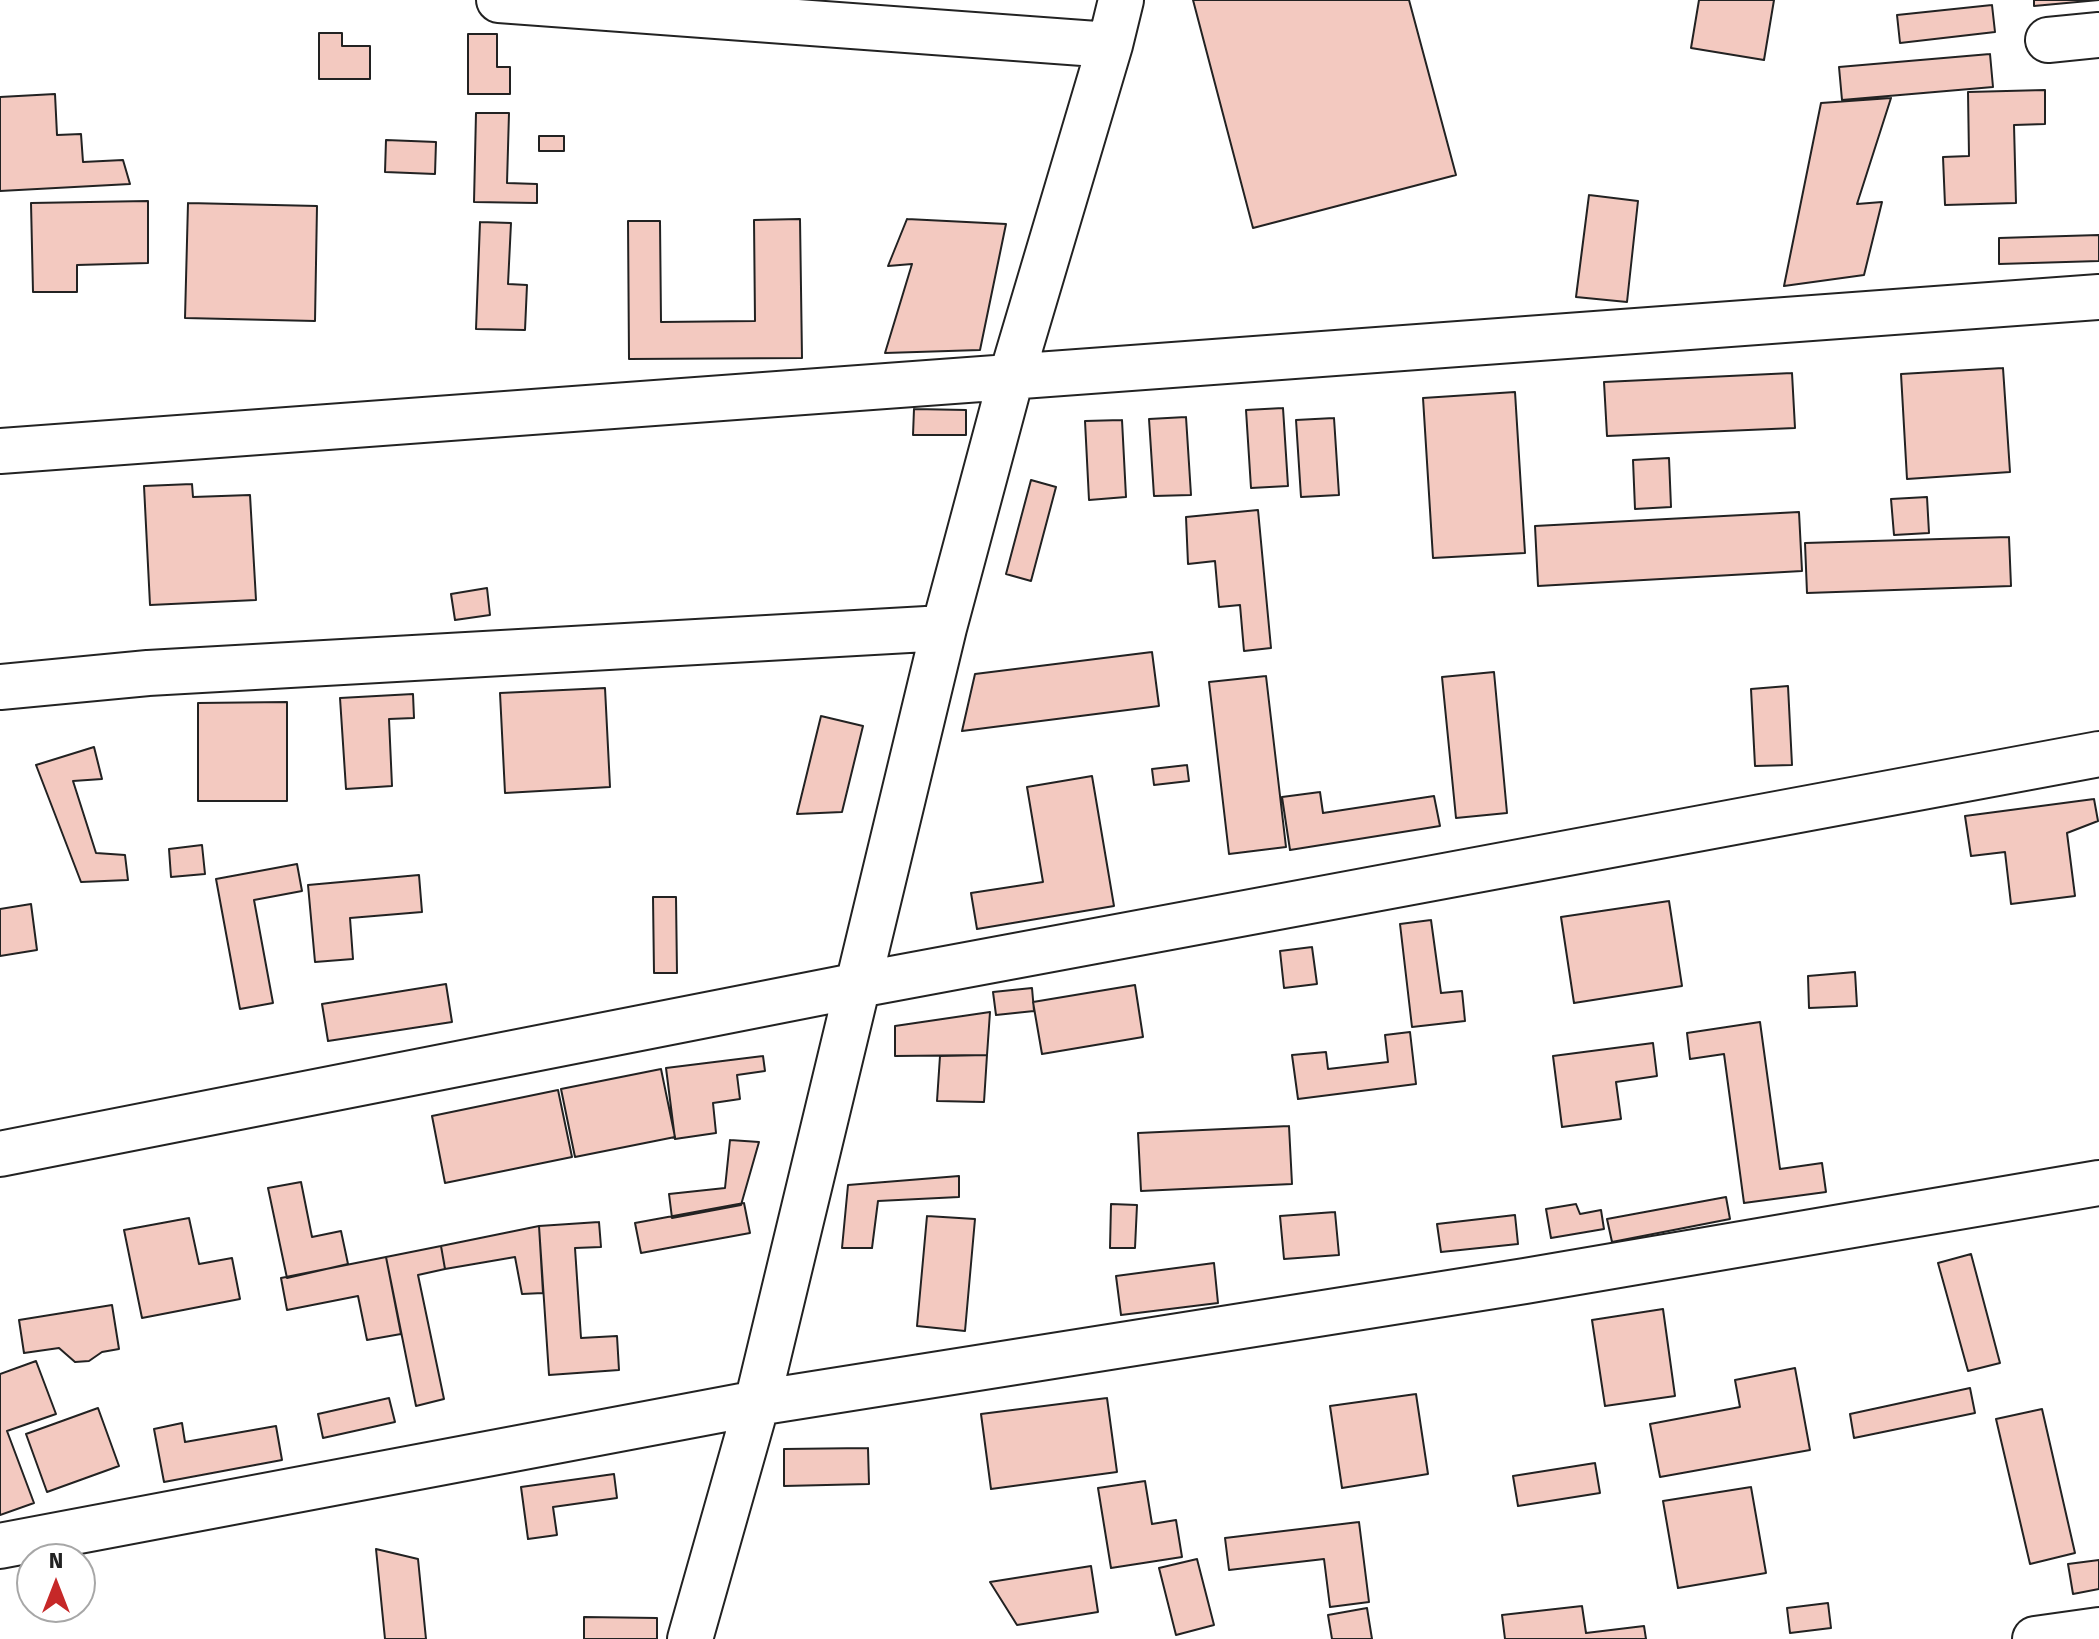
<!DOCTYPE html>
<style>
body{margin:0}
#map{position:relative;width:2099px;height:1639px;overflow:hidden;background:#fff;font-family:"Fira Sans",sans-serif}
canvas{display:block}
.north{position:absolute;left:16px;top:1543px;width:80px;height:80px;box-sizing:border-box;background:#fff;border:2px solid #a7a7a7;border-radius:50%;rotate:0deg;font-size:22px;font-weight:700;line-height:32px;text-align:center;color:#222}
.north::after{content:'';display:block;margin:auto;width:28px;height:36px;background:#c62828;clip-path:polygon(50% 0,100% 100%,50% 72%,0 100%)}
</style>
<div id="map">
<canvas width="2099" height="1639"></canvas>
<div class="north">N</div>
</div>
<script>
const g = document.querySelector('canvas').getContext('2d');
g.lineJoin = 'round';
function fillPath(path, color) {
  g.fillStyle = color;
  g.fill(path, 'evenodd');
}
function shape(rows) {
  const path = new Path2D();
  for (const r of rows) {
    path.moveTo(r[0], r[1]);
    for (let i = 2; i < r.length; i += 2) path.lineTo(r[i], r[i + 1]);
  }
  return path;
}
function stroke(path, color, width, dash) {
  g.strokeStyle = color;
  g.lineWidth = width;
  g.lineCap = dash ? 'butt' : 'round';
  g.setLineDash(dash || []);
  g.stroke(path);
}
const building = shape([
 [1193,0,1409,0,1456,175,1253,228,1193,0],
 [1699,0,1774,0,1764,60,1691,48,1699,0],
 [2034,0,2099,0,2034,6,2034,0],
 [1992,5,1995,32,1900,43,1897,15,1992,5],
 [319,33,342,33,342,46,370,46,370,79,319,79,319,33],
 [468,34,497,34,497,67,510,67,510,94,468,94,468,34],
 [1990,54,1993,87,1842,100,1839,67,1990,54],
 [2045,90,2045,124,2014,125,2016,203,1945,205,1943,157,1969,156,1968,92,2045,90],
 [55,94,57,135,81,134,83,162,123,160,130,184,0,191,0,97,55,94],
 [1891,98,1857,204,1882,202,1864,275,1784,286,1821,103,1891,98],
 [476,113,509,113,507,183,537,184,537,203,474,202,476,113],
 [539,136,564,136,564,151,539,151,539,136],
 [386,140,436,142,435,174,385,172,386,140],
 [1589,195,1638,201,1627,302,1576,297,1589,195],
 [148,201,148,263,77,265,77,292,33,292,31,203,148,201],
 [188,203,317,206,315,321,185,318,188,203],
 [800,219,802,358,629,359,628,221,660,221,661,322,755,321,754,220,800,219],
 [907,219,1006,224,980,350,885,353,912,264,888,266,907,219],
 [480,222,511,223,508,284,527,285,525,330,476,329,480,222],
 [2099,235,2099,261,1999,264,1999,238,2099,235],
 [2003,368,2010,472,1907,479,1901,374,2003,368],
 [1792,373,1795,428,1607,436,1604,382,1792,373],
 [1515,392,1525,553,1433,558,1423,398,1515,392],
 [1283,408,1288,486,1251,488,1246,410,1283,408],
 [914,409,966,410,966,435,913,435,914,409],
 [1186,417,1191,495,1154,496,1149,419,1186,417],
 [1334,418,1339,495,1301,497,1296,420,1334,418],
 [1122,420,1126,497,1089,500,1085,421,1122,420],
 [1669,458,1671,507,1635,509,1633,460,1669,458],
 [1031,480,1056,487,1031,581,1006,574,1031,480],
 [192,484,193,497,250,495,256,600,150,605,144,486,192,484],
 [1927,497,1929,533,1894,535,1891,499,1927,497],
 [1258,510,1271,648,1244,651,1240,605,1219,607,1215,561,1188,564,1186,517,1258,510],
 [1799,512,1802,571,1538,586,1535,526,1799,512],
 [2009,537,2011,586,1807,593,1805,543,2009,537],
 [487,588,490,615,455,620,451,594,487,588],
 [1152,652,1159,706,962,731,975,674,1152,652],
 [1494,672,1507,813,1456,818,1442,677,1494,672],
 [1266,676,1286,847,1229,854,1209,682,1266,676],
 [1788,686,1792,765,1755,766,1751,689,1788,686],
 [605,688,610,787,505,793,500,693,605,688],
 [413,694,414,718,389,719,392,786,346,789,340,698,413,694],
 [287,702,287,801,198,801,198,703,287,702],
 [821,716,863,726,842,812,797,814,821,716],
 [94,747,102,779,73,781,96,853,125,855,128,880,81,882,36,765,94,747],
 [1187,765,1189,781,1154,785,1152,769,1187,765],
 [1092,776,1114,906,977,929,971,893,1043,882,1027,787,1092,776],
 [1320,792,1323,813,1434,796,1440,826,1290,850,1282,797,1320,792],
 [2094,799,2098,821,2067,833,2075,896,2011,904,2005,852,1971,856,1965,816,2094,799],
 [202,845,205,874,171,877,169,849,202,845],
 [297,864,302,891,254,900,273,1003,240,1009,216,879,297,864],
 [419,875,422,912,350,918,353,959,315,962,308,885,419,875],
 [653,897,676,897,677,973,654,973,653,897],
 [1669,901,1682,986,1574,1003,1561,917,1669,901],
 [31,904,37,950,0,956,0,909,31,904],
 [1431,920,1441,993,1462,991,1465,1021,1412,1027,1400,924,1431,920],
 [1312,947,1317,984,1284,988,1280,951,1312,947],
 [1855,972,1857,1006,1809,1008,1808,976,1855,972],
 [446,984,452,1022,328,1041,322,1004,446,984],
 [1135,985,1143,1037,1042,1054,1033,1002,1135,985],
 [1032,988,1034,1011,996,1015,993,992,1032,988],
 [990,1012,987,1055,895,1056,895,1026,990,1012],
 [1760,1022,1780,1169,1822,1163,1826,1192,1744,1203,1724,1054,1690,1059,1687,1033,1760,1022],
 [1410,1032,1416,1084,1298,1099,1292,1055,1326,1052,1328,1069,1388,1062,1385,1035,1410,1032],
 [1653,1043,1657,1076,1616,1082,1621,1119,1562,1127,1553,1056,1653,1043],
 [987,1055,984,1102,937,1101,940,1056,987,1055],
 [763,1056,765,1071,737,1075,740,1099,713,1103,716,1133,675,1139,666,1068,763,1056],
 [661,1069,675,1137,575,1157,561,1089,661,1069],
 [558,1090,572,1157,445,1183,432,1116,558,1090],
 [1289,1126,1292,1184,1141,1191,1138,1133,1289,1126],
 [730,1140,759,1142,741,1205,672,1218,669,1194,725,1188,730,1140],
 [959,1176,959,1197,878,1201,872,1248,842,1248,848,1185,959,1176],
 [301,1182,312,1237,341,1231,348,1264,287,1278,268,1188,301,1182],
 [1726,1197,1730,1219,1612,1242,1607,1219,1726,1197],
 [744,1203,750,1233,641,1253,635,1223,744,1203],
 [1111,1204,1137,1205,1135,1248,1110,1248,1111,1204],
 [1576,1204,1580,1214,1601,1210,1604,1229,1551,1238,1546,1209,1576,1204],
 [1335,1212,1339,1255,1284,1259,1280,1216,1335,1212],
 [1515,1215,1518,1244,1441,1252,1437,1224,1515,1215],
 [927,1216,975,1219,965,1331,917,1326,927,1216],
 [189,1218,199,1264,232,1258,240,1299,142,1318,124,1230,189,1218],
 [599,1222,601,1247,575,1248,581,1338,617,1336,619,1370,549,1375,539,1226,599,1222],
 [539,1226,543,1293,522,1294,515,1257,445,1269,441,1246,539,1226],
 [441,1246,445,1269,418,1275,444,1399,416,1406,386,1257,441,1246],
 [1971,1254,2000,1363,1968,1371,1938,1263,1971,1254],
 [386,1257,401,1334,367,1340,358,1296,287,1310,281,1278,386,1257],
 [1214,1263,1218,1303,1121,1315,1116,1276,1214,1263],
 [112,1305,119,1349,102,1352,89,1361,75,1362,59,1348,24,1353,19,1320,112,1305],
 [1663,1309,1675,1396,1605,1406,1592,1320,1663,1309],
 [36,1361,56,1414,7,1431,34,1503,0,1515,0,1374,36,1361],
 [1795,1368,1810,1450,1660,1477,1650,1424,1740,1407,1735,1380,1795,1368],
 [1970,1388,1975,1413,1854,1438,1850,1414,1970,1388],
 [1416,1394,1428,1474,1342,1488,1330,1406,1416,1394],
 [389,1398,395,1422,323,1438,318,1414,389,1398],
 [1107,1398,1117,1472,991,1489,981,1414,1107,1398],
 [98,1408,119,1466,47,1492,26,1434,98,1408],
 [2042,1409,2075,1553,2030,1564,1996,1419,2042,1409],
 [182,1423,185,1442,276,1426,282,1460,164,1482,154,1429,182,1423],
 [868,1448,869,1484,784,1486,784,1449,868,1448],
 [1595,1463,1600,1493,1518,1506,1513,1476,1595,1463],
 [614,1474,617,1498,553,1507,557,1535,528,1539,521,1487,614,1474],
 [1145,1481,1152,1524,1176,1520,1182,1557,1111,1568,1098,1488,1145,1481],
 [1751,1487,1766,1573,1678,1588,1663,1501,1751,1487],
 [1359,1522,1369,1602,1330,1607,1324,1559,1229,1570,1225,1538,1359,1522],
 [376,1549,418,1559,426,1639,385,1639,376,1549],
 [1197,1559,1214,1625,1176,1635,1159,1568,1197,1559],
 [2099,1560,2099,1589,2073,1594,2068,1564,2099,1560],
 [1091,1566,1098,1612,1017,1625,990,1582,1091,1566],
 [1828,1603,1831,1628,1790,1633,1787,1608,1828,1603],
 [1582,1606,1586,1633,1644,1626,1646,1639,1505,1639,1502,1615,1582,1606],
 [1367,1608,1372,1639,1332,1639,1328,1615,1367,1608],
 [584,1617,657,1618,657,1639,584,1639,584,1617]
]);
fillPath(building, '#f3c9c0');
stroke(building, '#222', 2);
const minor = shape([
 [499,0,1110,45],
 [2048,40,2099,35],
 [0,451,2099,297],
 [0,687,148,673,944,628],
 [0,1154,859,985,2099,754],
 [0,1546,757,1403,1525,1281,2099,1183],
 [690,1639,757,1403,944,628,1011,378,1110,45,1121,0],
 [2035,1639,2099,1630]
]);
stroke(minor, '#222', 48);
stroke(minor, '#fff', 44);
</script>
